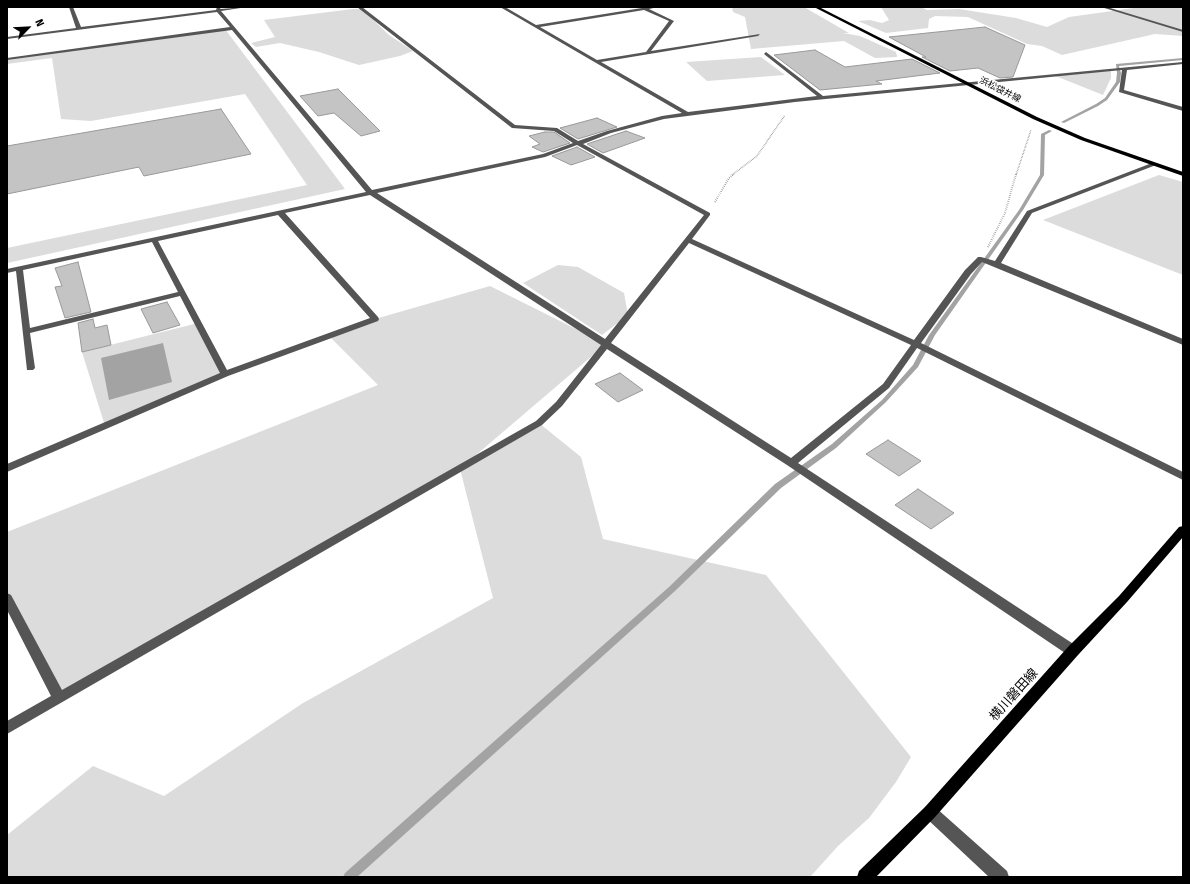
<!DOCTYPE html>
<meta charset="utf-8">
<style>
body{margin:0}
#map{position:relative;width:1190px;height:884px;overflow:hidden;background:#fff;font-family:"Fira Sans Condensed",sans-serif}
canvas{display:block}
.frame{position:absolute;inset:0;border:8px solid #000;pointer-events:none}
.north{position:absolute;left:8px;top:8px;width:40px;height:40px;-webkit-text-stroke:3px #fff;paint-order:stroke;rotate:66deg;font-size:11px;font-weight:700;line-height:16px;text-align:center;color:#000}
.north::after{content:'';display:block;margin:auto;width:14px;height:18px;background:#000;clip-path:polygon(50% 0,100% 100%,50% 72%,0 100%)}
</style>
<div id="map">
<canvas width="1190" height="884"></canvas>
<div class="frame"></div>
<div class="north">N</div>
</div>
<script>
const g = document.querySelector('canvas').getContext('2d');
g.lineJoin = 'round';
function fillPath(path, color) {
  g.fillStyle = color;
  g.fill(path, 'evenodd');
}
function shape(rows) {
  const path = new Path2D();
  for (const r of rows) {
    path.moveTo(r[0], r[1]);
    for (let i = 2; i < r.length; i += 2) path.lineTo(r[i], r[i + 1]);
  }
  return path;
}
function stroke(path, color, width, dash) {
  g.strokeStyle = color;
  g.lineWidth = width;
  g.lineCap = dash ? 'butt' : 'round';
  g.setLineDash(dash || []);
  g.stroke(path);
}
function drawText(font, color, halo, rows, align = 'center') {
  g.font = font + ' "Fira Sans Condensed","Noto Sans JP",sans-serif';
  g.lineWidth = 3;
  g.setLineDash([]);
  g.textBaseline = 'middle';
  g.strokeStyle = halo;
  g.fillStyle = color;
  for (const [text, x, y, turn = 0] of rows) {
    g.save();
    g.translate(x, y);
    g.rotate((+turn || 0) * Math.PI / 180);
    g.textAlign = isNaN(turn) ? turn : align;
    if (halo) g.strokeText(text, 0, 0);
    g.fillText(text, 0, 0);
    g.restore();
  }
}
fillPath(shape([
 [732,7,804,7,849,33,843,33,860,36,896,52,897,57,875,58,844,41,751,49,745,17,733,12],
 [881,7,921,7,927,10,959,9,1016,18,1047,27,1069,17,1141,7,1183,7,1183,36,1155,34,1062,55,1042,46,1027,44,968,17,935,16,929,19,928,28,886,33,858,21,870,20,882,23,889,20],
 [353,9,362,9,389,35,413,51,400,56,359,65,319,52,280,43,256,47,251,43,275,37,264,20],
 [225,29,345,189,7,263,7,248,307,185,245,94,91,121,61,119,52,58,7,64,7,59],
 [761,57,785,75,707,81,686,62],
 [1111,69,1111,78,1103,95,1053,75],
 [1159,175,1183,182,1183,275,1043,220],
 [558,265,578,267,624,293,628,315,602,335,523,283],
 [490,286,606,344,462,467,539,423,581,457,603,539,766,575,911,757,896,782,869,818,838,846,810,877,7,877,7,835,93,766,164,796,303,703,493,598,460,469,59,698,7,598,7,532,378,385,329,336,375,319],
 [198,323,225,374,105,426,82,352]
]), '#dcdcdc');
fillPath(shape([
 [163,343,172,382,109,400,101,358]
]), '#a3a3a3');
fillPath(shape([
 [1183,58,1183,60,1119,66,1121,73,1120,82,1107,100,1098,106,1064,123,1061,122,1096,104,1105,98,1116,82,1117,73,1116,64,1183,58],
 [1049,130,1052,131,1045,135,1044,175,1023,210,935,335,918,367,886,402,836,448,781,488,675,591,357,877,343,877,345,873,669,587,775,484,832,444,882,400,913,365,929,335,1019,210,1040,175,1041,134,1049,130]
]), '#a3a3a3');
const building = shape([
 [985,27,1025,45,1013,77,1000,78,978,68,950,71,922,57,926,57,889,37,985,27],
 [815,50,845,67,912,59,940,73,876,81,882,84,820,90,774,55,815,50],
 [338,89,380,131,361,136,334,113,318,116,300,96,338,89],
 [221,109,251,154,144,176,139,167,7,194,7,146,221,109],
 [597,118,617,127,578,139,560,128,597,118],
 [626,131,645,138,603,153,587,144,626,131],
 [545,132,554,132,570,143,543,152,532,147,540,144,529,136,545,132],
 [577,147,595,157,571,165,552,156,577,147],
 [78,262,91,312,65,318,55,287,62,286,55,268,78,262],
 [167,302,180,325,153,333,141,309,167,302],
 [93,319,95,328,107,325,111,345,82,352,78,323,93,319],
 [620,373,643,390,618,402,595,384,620,373],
 [888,440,921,461,899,476,866,454,888,440],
 [918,489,954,513,931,529,895,505,918,489]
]);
fillPath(building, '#c4c4c4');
stroke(building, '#999', 1);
stroke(shape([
 [732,175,757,156,785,115],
 [1016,175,1031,130]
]), '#777', 1.5, [0.5, 1]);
stroke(shape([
 [715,202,729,178,734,174],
 [988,247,1005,213,1016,174]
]), '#777', 2, [0.5, 1.5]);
fillPath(shape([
 [69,7,73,7,81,27,216,10,217,7,221,7,220,9,247,7,221,11,372,190,543,154,573,143,554,131,512,128,357,7,362,7,515,125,557,128,578,141,607,131,662,116,682,113,500,7,505,7,536,25,648,7,658,7,649,9,674,21,651,51,760,34,758,36,601,62,688,112,817,96,764,54,766,52,823,96,1183,62,1183,64,1127,70,1124,90,1183,107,1183,111,1119,92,1122,70,795,102,664,119,611,133,583,144,710,213,710,215,692,239,914,340,965,270,978,257,981,257,995,261,1027,211,1152,163,1156,163,1156,165,1032,213,1001,263,1183,339,1183,345,982,262,971,274,921,343,1183,472,1183,480,917,348,889,388,798,463,1078,647,1079,651,1078,655,1073,656,1068,655,787,465,607,349,562,406,542,425,7,734,7,721,51,696,7,610,7,593,11,595,62,690,536,421,556,402,601,345,370,195,285,213,378,317,379,319,378,321,228,376,7,472,7,464,220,373,180,296,30,333,35,368,33,370,27,370,16,271,7,273,7,269,366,192,232,30,7,60,7,58,230,27,217,12,7,39,7,37,76,28,69,7],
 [644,10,669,21,646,52,597,60,540,27,644,10],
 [577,145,704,215,605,339,377,193,545,157,577,145],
 [278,215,370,318,227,370,158,241,278,215],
 [152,242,178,292,30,328,23,270,152,242],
 [689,243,898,339,911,345,883,384,791,458,611,343,689,243],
 [1101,7,1107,7,1183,30,1183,32,1101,7],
 [930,805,935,807,1007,871,1009,877,989,877,925,817,923,812,925,807,930,805]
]), '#555');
fillPath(shape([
 [814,7,819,7,1037,117,1085,138,1183,172,1183,176,1081,140,1033,119,814,7],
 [1183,526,1183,537,1127,602,1078,655,935,817,876,877,857,877,859,871,925,807,1068,647,1119,596,1179,527,1183,526]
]), '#000');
drawText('9px', '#000', '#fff', [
 ["浜松袋井線",1000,90,27]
]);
drawText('13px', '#000', '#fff', [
 ["横川磐田線",1014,695,-48]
]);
</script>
